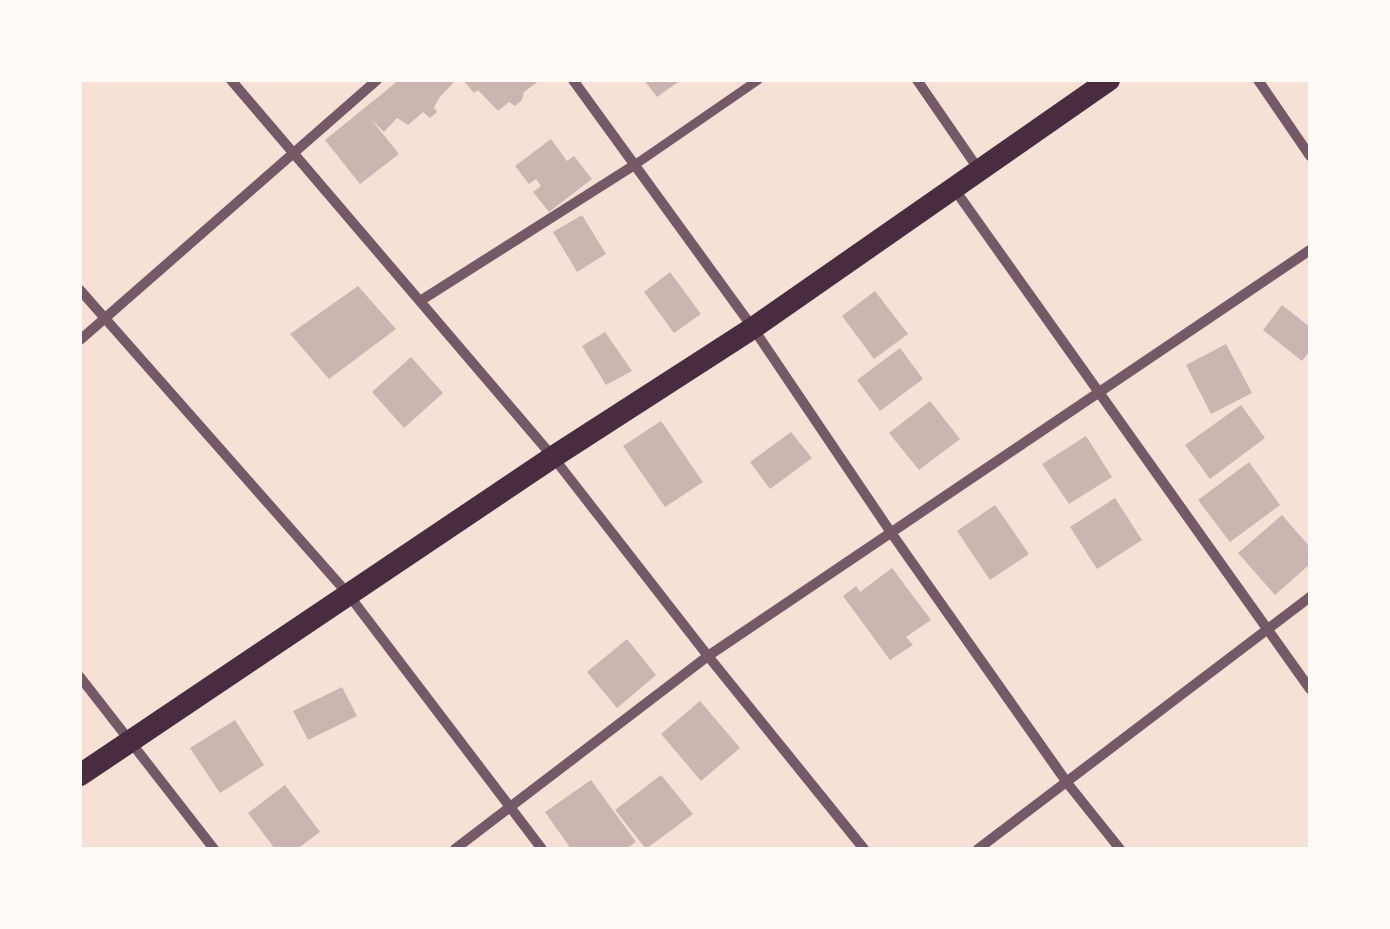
<!DOCTYPE html>
<style>
body{margin:0}
#map{position:relative;width:1390px;height:929px;overflow:hidden;background:#f7e1d7;font-family:"Fira Sans",sans-serif}
canvas{display:block}
.frame{position:absolute;inset:0;border:82px solid #fffaf5;pointer-events:none}
</style>
<div id="map">
<canvas width="1390" height="929"></canvas>
<div class="frame"></div>
</div>
<script>
const g = document.querySelector('canvas').getContext('2d');
g.lineJoin = 'round';
function fillPath(path, color) {
  g.fillStyle = color;
  g.fill(path, 'evenodd');
}
function shape(rows) {
  const path = new Path2D();
  for (const r of rows) {
    path.moveTo(r[0], r[1]);
    for (let i = 2; i < r.length; i += 2) path.lineTo(r[i], r[i + 1]);
  }
  return path;
}
function stroke(path, color, width, dash) {
  g.strokeStyle = color;
  g.lineWidth = width;
  g.lineCap = dash ? 'butt' : 'round';
  g.setLineDash(dash || []);
  g.stroke(path);
}
fillPath(shape([
 [399,80,456,80,440,97,434,107,437,112,430,118,423,112,408,125,397,118,384,132,370,118,399,154,360,184,325,140],
 [463,80,540,80,524,92,522,100,515,106,509,102,498,111,478,90,474,93],
 [644,80,681,80,657,97],
 [551,139,567,161,574,156,592,179,549,212,533,192,541,186,536,179,529,184,515,166],
 [582,215,606,254,577,272,553,232],
 [670,272,701,314,674,333,644,292],
 [358,286,396,329,329,379,290,334],
 [875,291,908,334,874,359,842,316],
 [1282,305,1310,327,1310,351,1302,361,1263,330],
 [605,332,632,371,606,385,582,346],
 [1226,344,1252,393,1211,414,1186,365],
 [900,348,923,379,880,411,857,380],
 [411,357,443,393,404,428,372,392],
 [930,401,960,439,919,470,889,433],
 [1241,405,1265,438,1210,479,1185,445],
 [661,421,703,482,665,507,623,446],
 [791,432,812,458,770,489,750,462],
 [1086,436,1112,477,1069,504,1042,464],
 [1249,462,1280,505,1230,542,1198,500],
 [1115,498,1142,540,1097,569,1070,527],
 [995,505,1029,554,990,580,957,531],
 [1282,515,1310,547,1310,564,1275,595,1238,553],
 [892,568,931,620,906,637,913,645,890,660,843,596,856,586,860,592],
 [627,639,656,675,617,708,587,672],
 [342,687,357,716,308,740,293,711],
 [700,701,740,748,701,781,661,734],
 [235,720,264,765,220,793,190,748],
 [661,775,693,814,646,849,615,810],
 [591,780,636,842,626,849,571,849,545,812],
 [285,785,320,832,297,849,275,849,248,813]
]), '#ccb4b1');
stroke(shape([
 [636,164,758,80]
]), '#755966', 9);
stroke(shape([
 [231,80,553,457,708,656,864,849],
 [573,80,753,328,892,534,1068,784,1120,849],
 [917,80,979,170],
 [1258,80,1310,156],
 [955,190,1310,689],
 [80,290,348,594,542,849],
 [420,301,636,164],
 [80,340,377,80],
 [80,677,214,849],
 [455,849,708,656,1310,250],
 [978,849,1310,597]
]), '#755966', 10);
stroke(shape([
 [80,775,553,457,753,328,1109,80]
]), '#4a2c40', 22);
</script>
